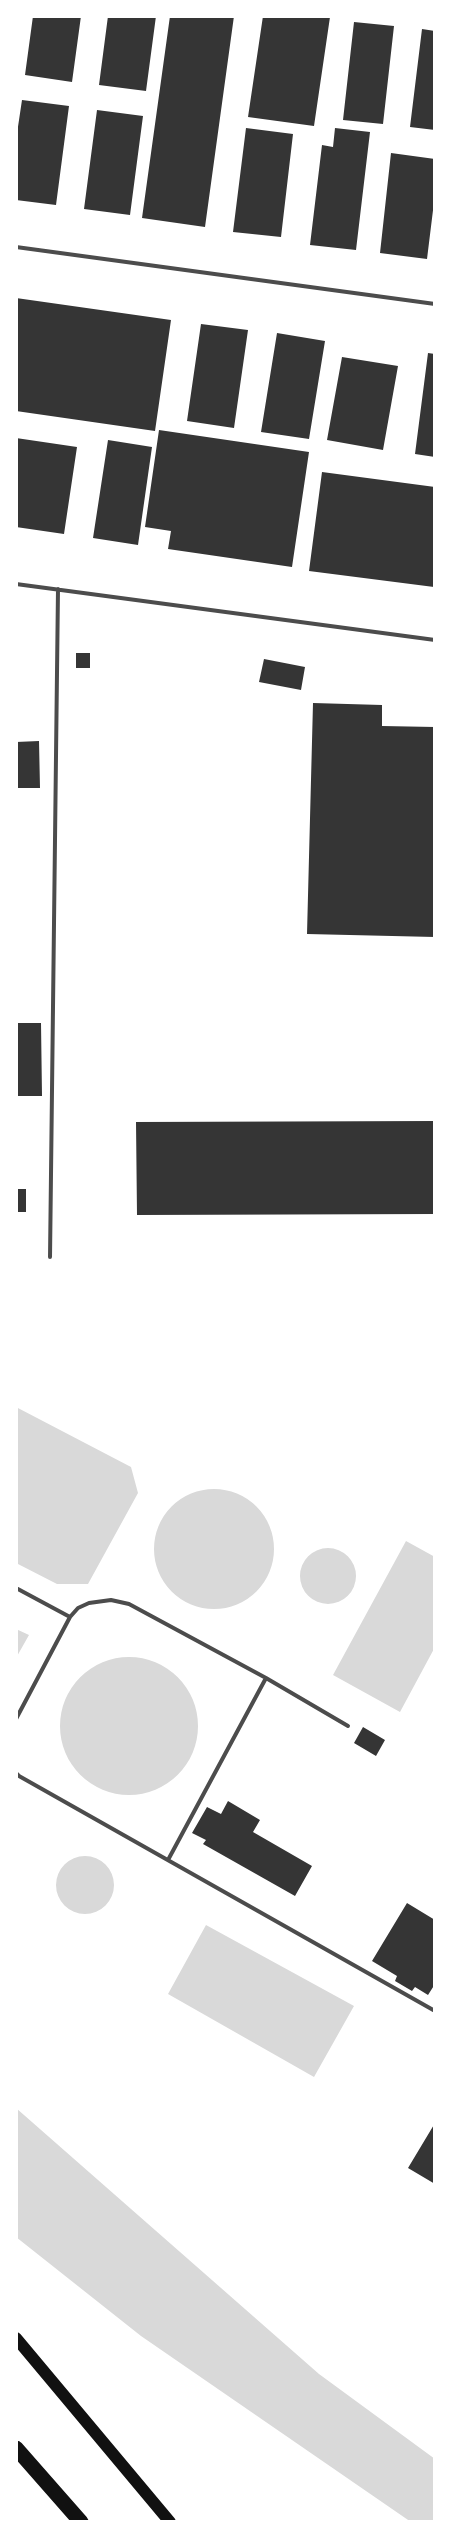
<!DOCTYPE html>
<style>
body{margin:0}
#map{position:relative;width:451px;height:2538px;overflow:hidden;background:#fff;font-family:"Source Sans 3",sans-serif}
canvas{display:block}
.frame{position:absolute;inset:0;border:18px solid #fff;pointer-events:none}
</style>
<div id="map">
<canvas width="451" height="2538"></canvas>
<div class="frame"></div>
</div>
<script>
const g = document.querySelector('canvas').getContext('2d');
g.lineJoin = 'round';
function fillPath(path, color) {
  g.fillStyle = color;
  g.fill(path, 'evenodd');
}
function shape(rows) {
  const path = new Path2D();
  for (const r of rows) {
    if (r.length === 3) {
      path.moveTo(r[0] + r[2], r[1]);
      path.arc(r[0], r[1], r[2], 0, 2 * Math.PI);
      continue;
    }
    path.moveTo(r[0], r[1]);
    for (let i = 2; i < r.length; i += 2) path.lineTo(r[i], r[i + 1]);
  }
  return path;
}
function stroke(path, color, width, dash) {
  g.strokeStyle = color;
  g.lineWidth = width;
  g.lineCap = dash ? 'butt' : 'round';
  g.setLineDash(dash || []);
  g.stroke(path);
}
fillPath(shape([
 [16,1407,131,1467,138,1493,88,1584,57,1584,16,1563],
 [214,1549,60],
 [406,1541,435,1557,435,1647,400,1712,333,1675],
 [328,1576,28],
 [16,1629,29,1635,16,1658],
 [129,1726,69],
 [85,1885,29],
 [206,1925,354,2006,314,2077,168,1994],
 [16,2108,319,2374,435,2459,435,2522,411,2522,141,2336,16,2237]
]), '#d9d9d9');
fillPath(shape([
 [33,16,81,16,72,82,25,75],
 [108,16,156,16,146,91,99,85],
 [170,16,234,16,205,227,142,218],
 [263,16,330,17,314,126,248,117],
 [354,22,394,26,383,124,343,120],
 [422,29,435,31,435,130,410,127],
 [22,100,69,106,56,205,16,200,16,140],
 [97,110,143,116,130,215,84,209],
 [246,128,293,134,281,237,233,232],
 [335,128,370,132,356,250,310,245,322,145,333,147],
 [391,153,435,159,435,194,427,259,380,253],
 [16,298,171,320,155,431,16,411],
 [201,324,248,330,234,428,187,421],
 [277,333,325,341,309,439,261,432],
 [428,353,435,354,435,457,415,454],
 [342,357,398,366,383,450,327,440],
 [159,430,309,452,292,567,168,549,171,531,145,527],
 [16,438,77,447,64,534,16,527],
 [108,440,152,447,138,545,93,538],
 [322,472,435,487,434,587,309,571],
 [76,653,90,653,90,668,76,668],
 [264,659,305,667,301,690,259,682],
 [313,703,382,705,382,726,435,727,435,937,307,934],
 [39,741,40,788,16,788,16,742],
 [16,1023,41,1023,42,1096,16,1096],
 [435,1121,435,1214,137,1215,136,1122],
 [16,1189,26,1189,26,1212,16,1212],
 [363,1727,385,1740,376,1756,354,1743],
 [228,1801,260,1820,253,1832,312,1866,295,1896,203,1844,206,1840,192,1833,207,1807,221,1814],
 [407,1903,435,1920,435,1984,428,1995,415,1987,412,1991,395,1981,397,1976,372,1961],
 [435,2123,435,2184,408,2168]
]), '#353535');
stroke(shape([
 [16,247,435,304],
 [16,584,435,640],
 [50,1257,58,589],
 [16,1588,70,1617],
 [16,1719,70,1617,78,1608,89,1603,111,1600,129,1604,266,1678,348,1726],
 [16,1773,19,1776,435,2011],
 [168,1860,266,1678]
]), '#4c4c4c', 4);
stroke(shape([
 [16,2338,170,2522]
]), '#111', 12);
stroke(shape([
 [16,2448,81,2522]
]), '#111', 15);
</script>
